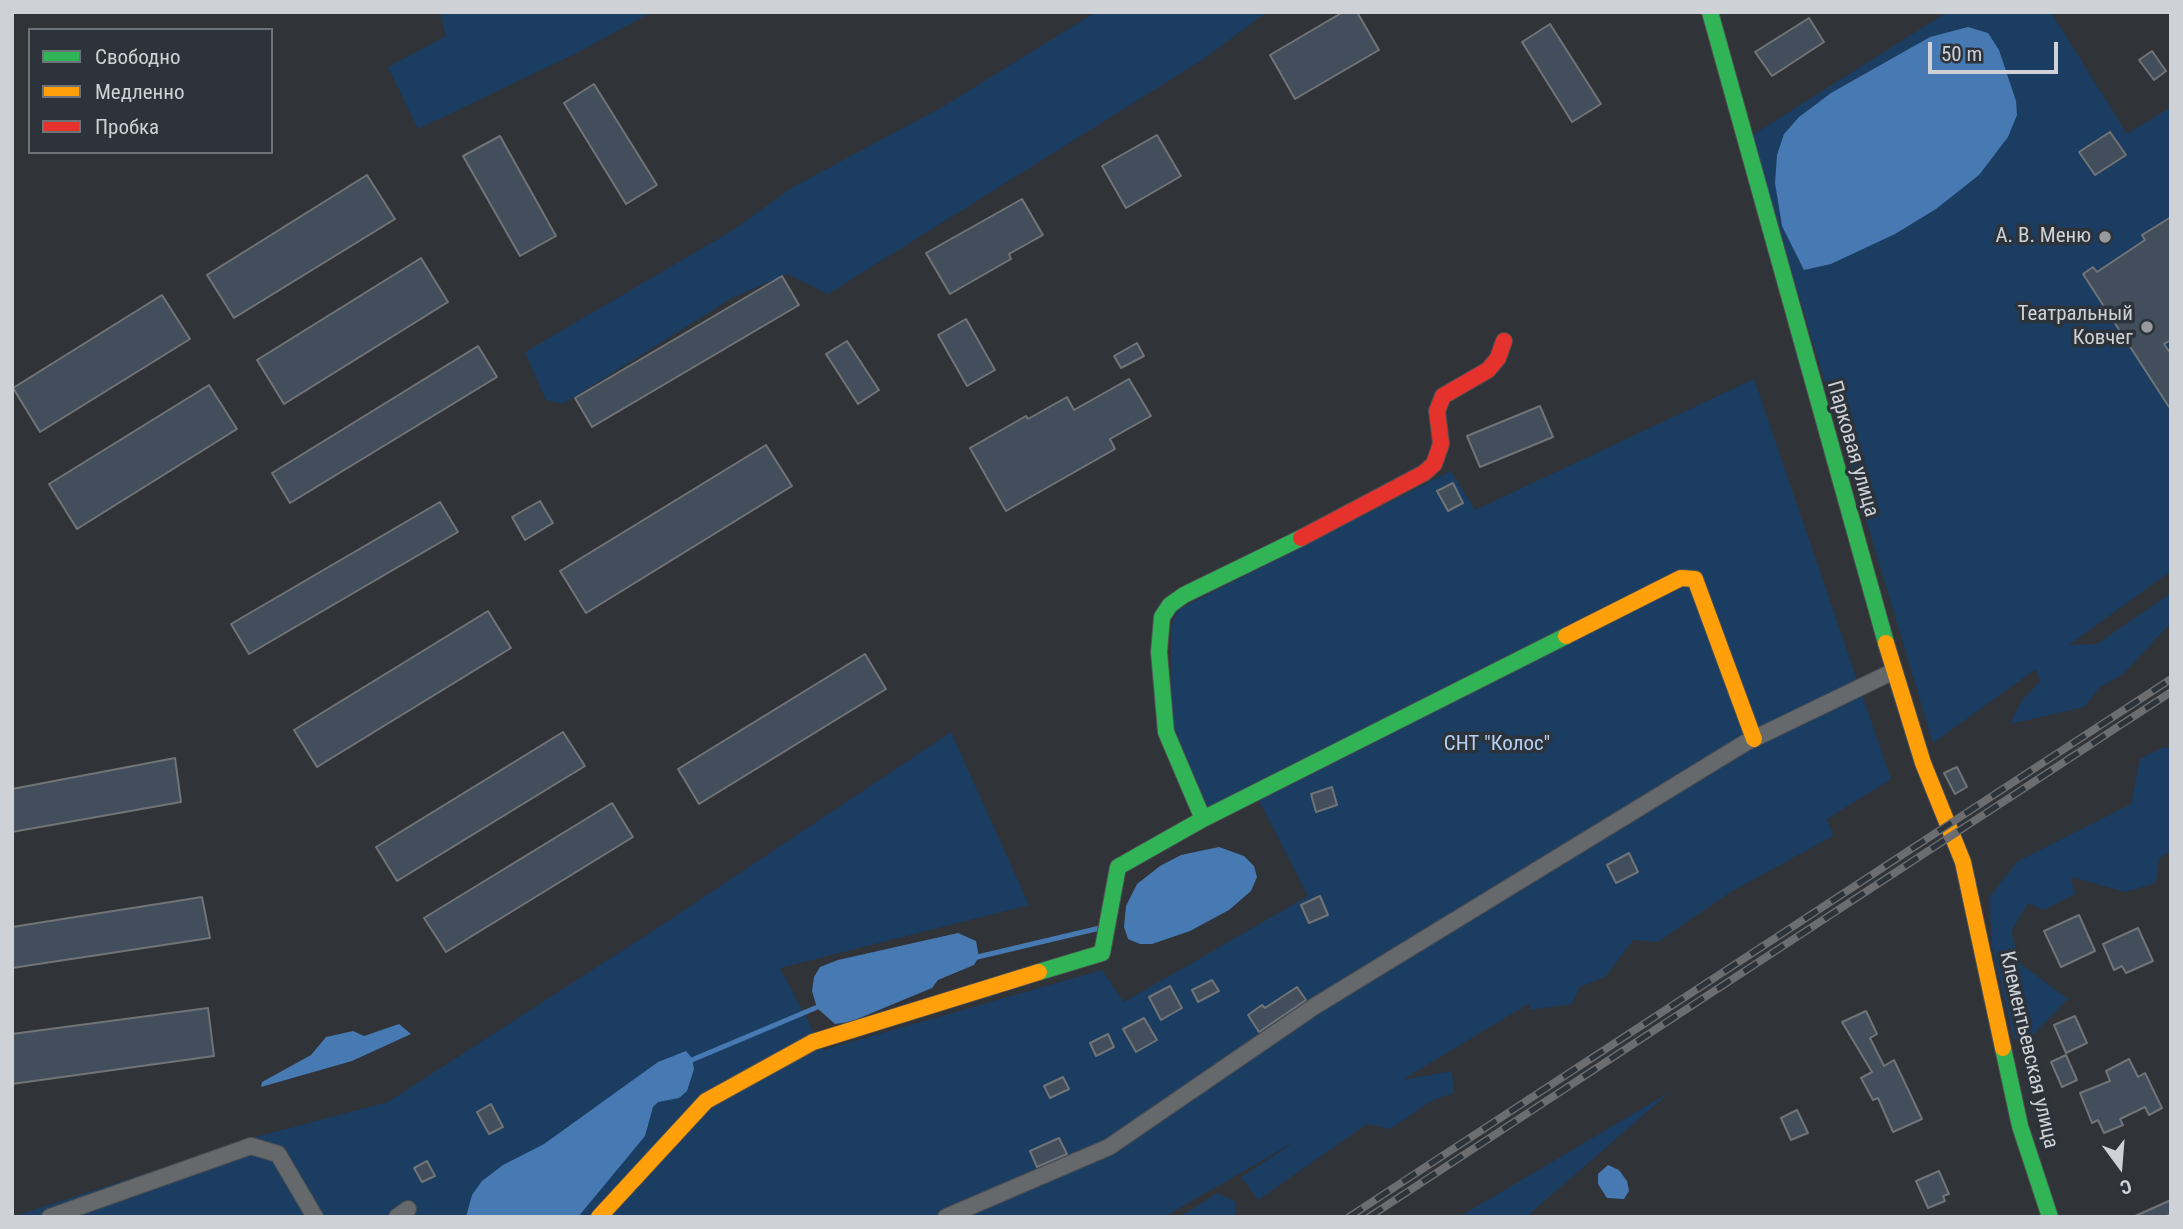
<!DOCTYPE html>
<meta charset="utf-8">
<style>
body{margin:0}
#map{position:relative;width:2183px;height:1229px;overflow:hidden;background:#303337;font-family:"Roboto Condensed",sans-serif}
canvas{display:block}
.frame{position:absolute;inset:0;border:14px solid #ced2d7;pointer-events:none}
.legend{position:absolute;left:28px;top:28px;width:245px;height:126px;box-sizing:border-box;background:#2d333a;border:2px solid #6d7379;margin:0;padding:9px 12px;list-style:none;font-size:21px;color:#ced2d7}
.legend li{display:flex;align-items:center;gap:14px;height:35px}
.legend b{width:35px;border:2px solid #6d7379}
.north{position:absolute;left:2085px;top:1131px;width:70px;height:70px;-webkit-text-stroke:5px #2d333a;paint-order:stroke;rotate:164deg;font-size:19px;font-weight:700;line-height:28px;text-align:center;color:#ced2d7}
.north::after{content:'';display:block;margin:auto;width:24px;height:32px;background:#ced2d7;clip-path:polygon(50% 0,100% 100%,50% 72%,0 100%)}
.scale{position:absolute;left:1928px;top:42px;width:130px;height:32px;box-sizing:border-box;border:4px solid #ced2d7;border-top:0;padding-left:9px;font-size:21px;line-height:24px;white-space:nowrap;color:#ced2d7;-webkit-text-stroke:5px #2d333a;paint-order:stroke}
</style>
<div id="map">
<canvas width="2183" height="1229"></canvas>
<div class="frame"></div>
<ul class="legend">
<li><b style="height:9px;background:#30b455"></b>Свободно</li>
<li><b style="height:9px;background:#ff9f0a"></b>Медленно</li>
<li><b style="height:9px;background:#e5322d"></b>Пробка</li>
</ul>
<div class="north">С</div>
<div class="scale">50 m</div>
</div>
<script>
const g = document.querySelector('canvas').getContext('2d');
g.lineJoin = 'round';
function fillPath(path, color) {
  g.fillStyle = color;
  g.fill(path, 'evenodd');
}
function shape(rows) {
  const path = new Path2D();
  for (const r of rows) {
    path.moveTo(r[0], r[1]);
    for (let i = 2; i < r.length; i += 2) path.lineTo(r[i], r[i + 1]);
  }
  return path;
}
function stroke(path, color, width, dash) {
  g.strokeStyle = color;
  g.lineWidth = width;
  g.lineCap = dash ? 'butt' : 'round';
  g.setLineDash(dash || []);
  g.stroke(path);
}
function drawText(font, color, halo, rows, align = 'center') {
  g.font = font + ' "Roboto Condensed",sans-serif';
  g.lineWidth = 7;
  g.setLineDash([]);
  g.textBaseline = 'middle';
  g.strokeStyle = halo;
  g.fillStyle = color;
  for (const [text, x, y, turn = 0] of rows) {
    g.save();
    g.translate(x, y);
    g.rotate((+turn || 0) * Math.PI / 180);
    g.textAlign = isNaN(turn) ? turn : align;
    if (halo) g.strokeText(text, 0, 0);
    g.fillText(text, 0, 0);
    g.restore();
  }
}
fillPath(shape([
 [440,12,652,12,579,52,418,129,388,67,446,36],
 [1096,12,1267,12,1202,60,828,294,787,274,732,298,563,404,546,400,525,352,730,232,793,187,944,106],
 [1947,12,2051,12,2127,134,2171,107,2171,571,2069,645,2097,644,2171,593,2171,623,2122,675,2100,687,2084,707,2010,724,2022,700,2040,682,2036,669,1933,743,1751,136],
 [1754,379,1891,779,1827,819,1833,836,1729,893,1658,942,1633,940,1606,976,1580,987,1572,1004,1530,1010,1530,1003,1402,1080,1452,1071,1454,1093,1431,1101,1390,1129,1367,1124,1258,1200,1241,1177,1301,1138,1164,1217,12,1217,263,1135,388,1102,668,921,951,732,1029,905,780,968,823,1050,1102,970,1124,1002,1308,896,1252,787,1209,809,1171,724,1171,628,1177,610,1451,471,1475,510],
 [2164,747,2171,749,2171,850,2159,859,2156,883,2125,892,2071,877,2075,894,2044,910,2028,903,2011,932,2021,964,2068,999,2027,1041,2014,1039,1992,946,1989,897,2018,861,2131,804,2140,759],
 [1670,1092,1526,1217,1459,1217],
 [1217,1193,1236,1202,1235,1217,1180,1217]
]), '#1b3d61');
fillPath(shape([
 [1968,27,1988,33,1999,50,2016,101,2017,115,2008,137,1979,175,1936,209,1895,234,1831,264,1804,270,1782,226,1775,183,1777,155,1784,134,1799,117,1831,93,1930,37],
 [1219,847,1244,856,1254,866,1257,877,1251,891,1229,910,1190,931,1152,944,1140,944,1128,939,1124,927,1126,906,1137,884,1160,866,1181,855],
 [958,933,976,941,979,957,974,965,938,980,932,988,850,1022,835,1024,817,1008,812,991,814,977,820,967,838,960],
 [399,1024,411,1034,352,1061,261,1087,262,1082,311,1055,326,1037,353,1031,364,1036],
 [686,1051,692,1058,694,1069,687,1091,679,1098,658,1102,653,1107,645,1136,578,1217,466,1217,472,1195,482,1181,503,1165,544,1144,658,1062],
 [1608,1165,1619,1170,1627,1181,1629,1191,1624,1199,1607,1198,1598,1184,1598,1174]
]), '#4779b3');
stroke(shape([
 [973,958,1100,928],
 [687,1062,820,1006]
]), '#4779b3', 5);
const building = shape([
 [1343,12,1357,12,1379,50,1295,99,1270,55,1343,12],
 [1809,18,1824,42,1772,76,1755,52,1809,18],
 [1550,24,1601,104,1572,122,1522,42,1550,24],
 [2152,51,2166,71,2154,80,2139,60,2152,51],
 [594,84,657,185,626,204,564,103,594,84],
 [2110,132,2126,155,2095,175,2079,152,2110,132],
 [1157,135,1181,176,1126,208,1102,166,1157,135],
 [500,136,556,236,520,256,463,156,500,136],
 [367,175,395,219,234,318,207,275,367,175],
 [1022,199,1043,235,1009,254,1011,259,950,294,926,253,1022,199],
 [2171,217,2171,340,2164,344,2171,354,2171,410,2083,274,2093,267,2097,272,2145,240,2142,235,2171,217],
 [421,258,448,302,284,404,257,360,421,258],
 [782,276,799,305,592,427,575,398,782,276],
 [162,295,190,339,40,432,13,388,162,295],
 [966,319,995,370,967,386,938,335,966,319],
 [847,341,879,390,858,404,826,354,847,341],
 [1137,343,1144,356,1121,368,1114,356,1137,343],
 [478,346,497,377,290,503,272,473,478,346],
 [1129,379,1151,416,1110,439,1115,449,1006,511,970,448,1026,416,1028,419,1067,397,1074,410,1129,379],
 [209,385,237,429,77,529,49,484,209,385],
 [1540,406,1553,437,1480,467,1467,436,1540,406],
 [766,445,792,486,586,613,560,571,766,445],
 [1453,483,1463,503,1448,511,1437,491,1453,483],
 [540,501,553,523,525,540,512,517,540,501],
 [440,502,458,532,249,654,231,624,440,502],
 [488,611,511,648,317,767,294,730,488,611],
 [865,654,886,689,699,804,678,769,865,654],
 [563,732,585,766,397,881,376,847,563,732],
 [175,758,181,802,12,832,12,789,175,758],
 [1957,767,1967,787,1955,794,1944,773,1957,767],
 [1332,787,1337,805,1316,812,1311,794,1332,787],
 [612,803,633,837,446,952,424,918,612,803],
 [1629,853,1638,872,1616,883,1607,865,1629,853],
 [1320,896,1328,915,1309,923,1301,905,1320,896],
 [202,897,210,938,12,968,12,927,202,897],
 [2079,915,2095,951,2061,967,2044,931,2079,915],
 [2138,928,2153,961,2126,973,2122,966,2114,970,2103,944,2138,928],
 [1212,980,1219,991,1198,1002,1192,990,1212,980],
 [1170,986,1182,1008,1161,1020,1149,997,1170,986],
 [1297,987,1306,1000,1259,1032,1248,1015,1262,1005,1265,1008,1297,987],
 [208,1008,214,1056,12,1084,12,1034,208,1008],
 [1866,1011,1877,1034,1870,1038,1884,1066,1894,1060,1922,1119,1893,1132,1878,1098,1873,1100,1861,1078,1872,1072,1842,1022,1866,1011],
 [2075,1016,2087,1043,2066,1053,2054,1025,2075,1016],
 [1144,1018,1157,1040,1136,1052,1123,1029,1144,1018],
 [1108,1034,1114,1047,1096,1056,1090,1043,1108,1034],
 [2066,1055,2077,1080,2062,1087,2051,1062,2066,1055],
 [2129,1059,2138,1077,2145,1073,2162,1108,2149,1115,2145,1107,2120,1119,2123,1125,2104,1133,2098,1120,2092,1123,2080,1093,2110,1081,2106,1071,2129,1059],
 [1063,1077,1069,1089,1050,1098,1044,1086,1063,1077],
 [491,1104,503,1127,489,1134,477,1112,491,1104],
 [1797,1110,1808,1133,1791,1140,1781,1118,1797,1110],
 [1059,1138,1067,1154,1037,1167,1030,1151,1059,1138],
 [427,1161,435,1176,422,1182,414,1168,427,1161],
 [1939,1171,1949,1194,1943,1196,1945,1201,1928,1208,1916,1181,1939,1171],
 [2171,1200,2171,1214,2165,1217,2133,1217,2171,1200]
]);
fillPath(building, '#434e5c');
stroke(building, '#717477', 2);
const street = shape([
 [50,1217,251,1146,278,1154,315,1217],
 [397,1217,408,1209],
 [946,1217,1109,1147,1315,1006,1745,743,1894,671]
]);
const fast = shape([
 [1710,12,1886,643],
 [1203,819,1166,732,1159,652,1162,617,1170,605,1184,595,1301,538],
 [1039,972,1102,953,1118,867,1203,819,1566,636],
 [2003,1048,2020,1126,2050,1217]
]);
const slow = shape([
 [1566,636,1681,578,1695,579,1754,739],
 [1886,643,1923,763,1963,862,2003,1048],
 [599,1217,706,1101,813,1042,1039,972]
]);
const jam = shape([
 [1301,538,1424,473,1434,464,1441,444,1437,411,1443,396,1488,370,1498,358,1504,341]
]);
stroke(street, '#4c4f53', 18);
stroke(fast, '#4c4f53', 18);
stroke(slow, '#4c4f53', 18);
stroke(jam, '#4c4f53', 18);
stroke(street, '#66696c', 16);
stroke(fast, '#30b455', 16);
stroke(slow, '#ff9f0a', 16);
stroke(jam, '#e5322d', 16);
const rail = shape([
 [1349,1217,2171,679],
 [1369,1217,2171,692]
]);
stroke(rail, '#6b6d70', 8);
stroke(rail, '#2d333a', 5, [16]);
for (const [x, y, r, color] of [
 [2105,237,7,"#979a9f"],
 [2147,327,7,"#979a9f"]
]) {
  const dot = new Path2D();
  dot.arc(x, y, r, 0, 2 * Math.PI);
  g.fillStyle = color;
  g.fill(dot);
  stroke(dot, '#2d333a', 2.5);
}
drawText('21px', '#ced2d7', '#2d333a', [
 ["А. В. Меню",2091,237],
 ["Театральный",2133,315],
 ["Ковчег",2133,339]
], 'right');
drawText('21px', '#ced2d7', '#2d333a', [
 ["Парковая улица",1852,449,74],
 ["Клементьевская улица",2028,1050,77]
]);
drawText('21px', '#b4d1f3', '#2d333a', [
 ["СНТ \"Колос\"",1497,745]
]);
</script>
